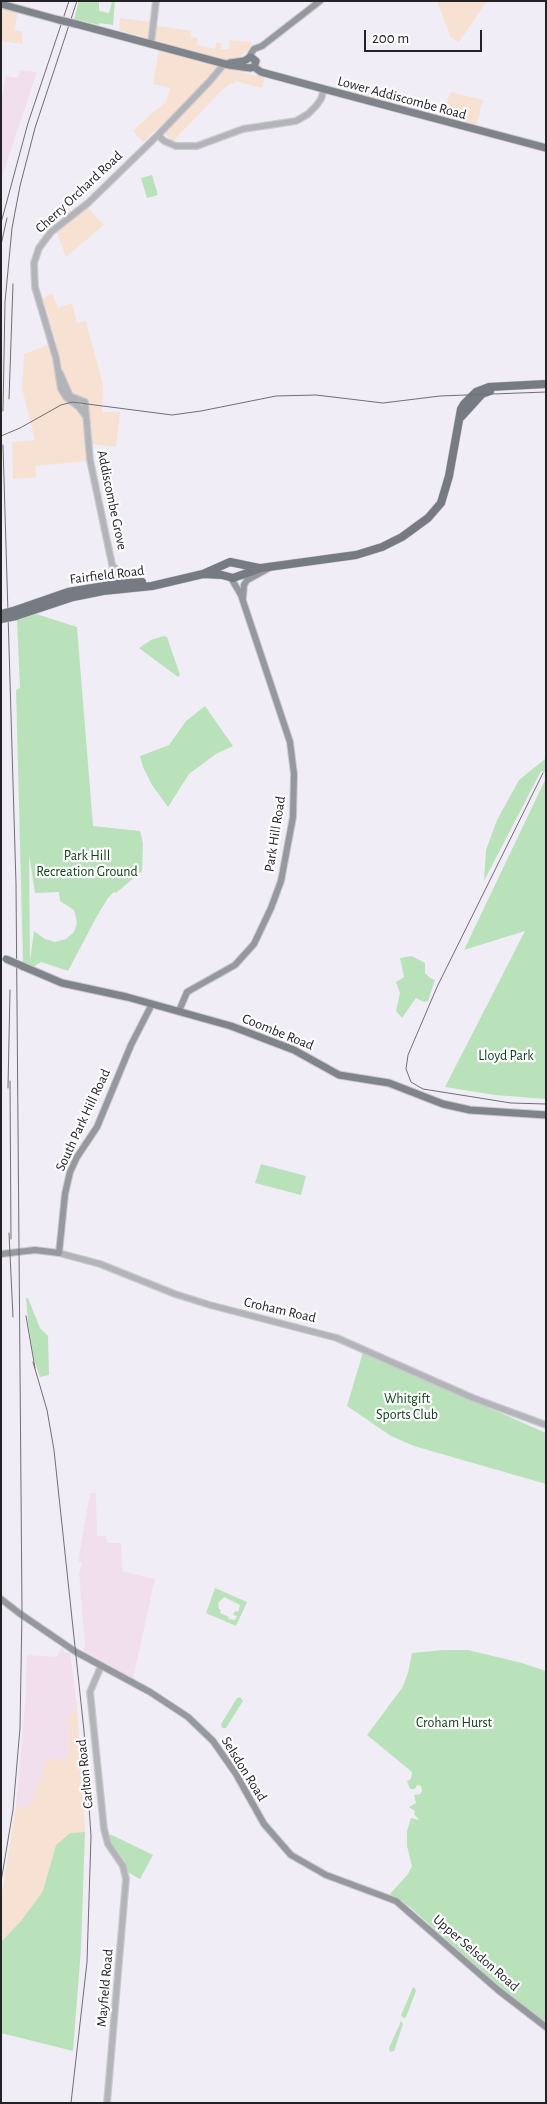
<!DOCTYPE html>
<style>
body{margin:0}
#map{position:relative;width:547px;height:2104px;overflow:hidden;background:#f1edf7;font-family:"Alegreya Sans",sans-serif}
canvas{display:block}
.frame{position:absolute;inset:0;border:2px solid #232225;pointer-events:none}
.scale{position:absolute;left:364px;top:30px;width:118px;height:22px;box-sizing:border-box;border:2px solid #232225;border-top:0;padding-left:6px;font-size:15px;line-height:18px;white-space:nowrap;color:#232225;-webkit-text-stroke:4px #fdfcfe;paint-order:stroke}
</style>
<div id="map">
<canvas width="547" height="2104"></canvas>
<div class="frame"></div>
<div class="scale">200 m</div>
</div>
<script>
const g = document.querySelector('canvas').getContext('2d');
g.lineJoin = 'round';
function fillPath(path, color) {
  g.fillStyle = color;
  g.fill(path, 'evenodd');
}
function shape(rows) {
  const path = new Path2D();
  for (const r of rows) {
    path.moveTo(r[0], r[1]);
    for (let i = 2; i < r.length; i += 2) path.lineTo(r[i], r[i + 1]);
  }
  return path;
}
function stroke(path, color, width, dash) {
  g.strokeStyle = color;
  g.lineWidth = width;
  g.lineCap = dash ? 'butt' : 'round';
  g.setLineDash(dash || []);
  g.stroke(path);
}
function drawText(font, color, halo, rows, align = 'center') {
  g.font = font + ' "Alegreya Sans",sans-serif';
  g.lineWidth = 4.5;
  g.setLineDash([]);
  g.textBaseline = 'middle';
  g.strokeStyle = halo;
  g.fillStyle = color;
  for (const [text, x, y, turn = 0] of rows) {
    g.save();
    g.translate(x, y);
    g.rotate((+turn || 0) * Math.PI / 180);
    g.textAlign = isNaN(turn) ? turn : align;
    if (halo) g.strokeText(text, 0, 0);
    g.fillText(text, 0, 0);
    g.restore();
  }
}
fillPath(shape([
 [437,1,487,1,459,42,450,36],
 [1,7,18,11,14,31,22,31,23,44,1,41],
 [120,18,151,22,159,26,191,31,191,37,198,38,197,45,215,49,216,43,221,43,221,49,229,49,230,40,252,42,249,49,238,58,237,71,265,78,262,88,235,81,235,83,230,84,222,90,173,141,158,128,143,142,133,131,151,114,166,102,170,88,153,84,160,42,119,30],
 [365,86,429,101,425,112,363,96],
 [451,92,483,100,476,126,440,116],
 [88,208,104,225,66,257,57,232],
 [52,293,58,308,72,303,77,323,86,321,103,385,102,412,120,412,116,447,85,443,87,461,35,466,36,477,13,479,12,442,35,440,22,388,24,354,56,342,43,298],
 [77,1706,85,1832,70,1833,56,1845,43,1891,21,1921,1,1942,1,1899,16,1805,27,1808,40,1782,46,1759,69,1758,68,1718]
]), '#f6e1d3');
fillPath(shape([
 [20,70,37,72,1,180,1,101,6,76,18,78],
 [90,1493,96,1493,97,1536,106,1536,107,1543,121,1543,122,1571,155,1579,133,1679,83,1652,85,1645,79,1573,82,1563,78,1561],
 [62,1646,65,1653,70,1653,77,1706,68,1718,69,1758,46,1759,40,1782,27,1808,16,1805,25,1706,27,1655,57,1657]
]), '#f2dfee');
fillPath(shape([
 [79,1,99,1,99,11,109,13,112,1,115,1,113,25,99,23,99,25,74,19],
 [152,175,158,195,147,198,141,178],
 [36,614,77,627,93,826,140,831,143,843,142,871,116,893,114,892,108,898,97,916,68,971,41,962,33,967,23,962,16,690,20,688,17,620],
 [29,854,35,893,59,892,60,901,74,910,77,923,74,932,66,939,55,942,45,939,34,931,30,961],
 [164,636,167,637,180,675,178,677,139,648,151,640],
 [205,706,233,746,216,754,189,774,168,807,152,785,143,767,140,756,169,745,186,721],
 [545,759,546,773,541,771,484,881,486,850,497,820,519,780],
 [546,778,546,1099,495,1095,445,1087,525,931,464,950],
 [412,956,425,963,425,973,430,978,435,980,428,1001,424,1002,416,998,402,1018,396,1011,400,993,396,982,404,977,400,958],
 [261,1164,306,1176,301,1195,255,1183],
 [26,1298,28,1298,40,1328,48,1336,49,1375,40,1377,34,1359,28,1322],
 [363,1352,546,1433,546,1484,414,1446,391,1436,347,1406],
 [215,1588,247,1602,236,1626,206,1613],
 [224,1597,240,1605,238,1612,235,1611,233,1615,237,1616,235,1620,228,1619,229,1617,220,1613,221,1610,219,1609,218,1603],
 [443,1650,468,1650,522,1663,546,1671,546,2023,507,1994,410,1907,390,1894,408,1874,412,1866,407,1846,407,1831,411,1818,419,1820,414,1814,415,1811,409,1807,416,1803,414,1795,420,1794,422,1791,421,1786,417,1785,415,1789,410,1789,407,1781,411,1779,412,1772,367,1735,402,1688,408,1673,412,1653],
 [240,1697,243,1701,226,1728,222,1728,221,1724,237,1698],
 [85,1832,81,1949,73,2051,1,2033,1,1942,21,1921,43,1891,56,1845,70,1833],
 [108,1835,112,1835,153,1855,140,1879,129,1873,124,1860,112,1845],
 [413,1987,415,1988,416,1991,406,2017,404,2018,401,2015],
 [401,2021,403,2024,394,2051,390,2052,389,2048]
]), '#bae2ba');
const tertiary = shape([
 [151,44,156,1],
 [158,135,164,141,176,146,197,146,243,129,296,121,308,114,316,106,321,99,324,89],
 [60,373,70,396,85,402,90,460,117,588],
 [85,415,79,407,66,397,61,389,56,358,35,287,34,263,39,248,51,232,88,203,158,135,209,82,225,63],
 [114,567,129,583],
 [59,1253,100,1264,175,1294,210,1305,337,1338,473,1398,546,1425],
 [101,1666,90,1692,104,1829,108,1844,123,1866,126,1879,107,2103]
]);
const secondary = shape([
 [249,57,254,49,262,46,320,1],
 [243,598,244,585,247,580,269,568],
 [179,1011,187,992,235,965,254,944,271,908,281,881,293,817,294,774,290,742,241,595,231,578],
 [1,1254,35,1250,59,1253,65,1194,70,1172,77,1157,97,1127,131,1045,152,1004],
 [1,1599,19,1613,76,1652,150,1692,188,1717,213,1741,236,1774,264,1824,291,1855,326,1875,396,1901,498,1990,546,2027]
]);
const primary = shape([
 [1,4,59,20],
 [76,24,229,65,250,68,254,67,261,72,324,89,546,148],
 [230,63,244,61,251,57,256,61,254,67],
 [22,966,62,983,127,997,231,1026,294,1050,339,1075,389,1083,443,1104,470,1110,546,1115]
]);
const trunk = shape([
 [461,417,482,394,490,391],
 [203,574,222,575,233,578,261,568,356,555,382,547,402,537,428,518,441,503,449,476,461,409,464,404,476,392,489,387,546,384],
 [16,610,68,592,116,584,142,582],
 [16,616,73,597,103,591,152,586,203,574,230,562,259,568]
]);
stroke(tertiary, '#ccc8d1', 8);
stroke(secondary, '#ccc8d1', 8);
stroke(primary, '#ccc8d1', 9);
stroke(trunk, '#ccc8d1', 9);
stroke(tertiary, '#b2b4b8', 5.5);
stroke(secondary, '#95989d', 6);
stroke(primary, '#7f838a', 7);
stroke(trunk, '#767a82', 8);
stroke(shape([
 [1,436,20,428,61,405,72,402,172,415,201,411,276,396,316,395,383,403,440,396,546,392],
 [543,773,437,987,408,1055,406,1069,411,1082,423,1089,511,1103,546,1104]
]), '#706e73', 1);
stroke(shape([
 [1,223,28,123,69,1],
 [1,245,7,218],
 [9,399,13,284],
 [3,411,5,302,12,228,20,186,35,128,77,1],
 [10,1081,11,1239],
 [8,1088,10,990],
 [9,1233,13,1317],
 [26,1316,35,1368],
 [33,1362,47,1410,54,1450,84,1731,91,1836,87,1962,71,2103],
 [1,1882,13,1810,20,1728,22,1611,16,884,3,445]
]), '#706e73', 1);
const primaryBridge = shape([
 [59,20,76,24],
 [6,959,22,966]
]);
const trunkBridge = shape([
 [1,614,16,610],
 [1,619,16,616]
]);
stroke(primaryBridge, '#ccc8d1', 9, []);
stroke(trunkBridge, '#ccc8d1', 9, []);
stroke(primaryBridge, '#7f838a', 7);
stroke(trunkBridge, '#767a82', 8);
drawText('14px', '#232225', '#fdfcfe', [
 ["Lower Addiscombe Road",402,98,15],
 ["Cherry Orchard Road",79,192,-43],
 ["Addiscombe Grove",112,500,78],
 ["Fairfield Road",107,575,-7],
 ["Park Hill Road",275,834,-81],
 ["Coombe Road",278,1032,22],
 ["South Park Hill Road",83,1120,-65],
 ["Croham Road",280,1310,13],
 ["Selsdon Road",244,1769,58],
 ["Carlton Road",85,1774,-96],
 ["Upper Selsdon Road",476,1953,41],
 ["Mayfield Road",105,1988,-85]
]);
drawText('14px', '#0e4415', '#fdfcfe', [
 ["Park Hill",87,856],
 ["Recreation Ground",87,872],
 ["Lloyd Park",506,1056],
 ["Whitgift",407,1399],
 ["Sports Club",407,1415],
 ["Croham Hurst",454,1723]
]);
</script>
